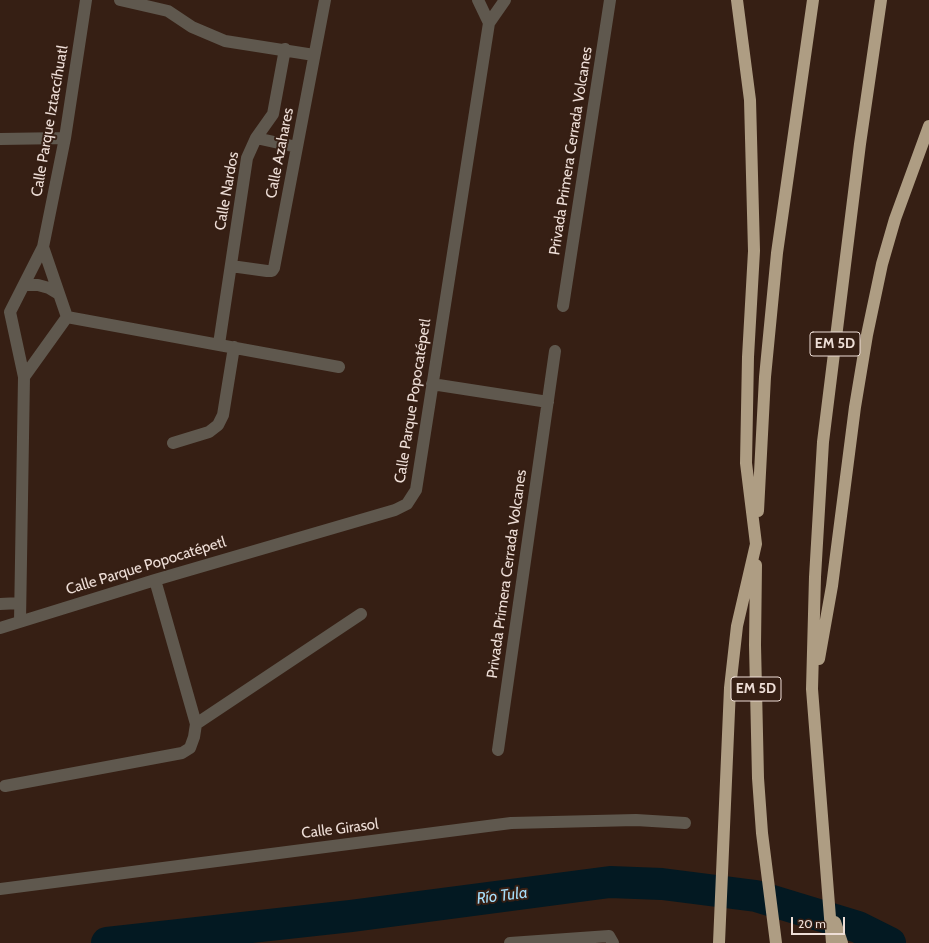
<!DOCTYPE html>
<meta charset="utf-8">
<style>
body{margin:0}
#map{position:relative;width:929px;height:943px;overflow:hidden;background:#361f14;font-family:Cabin,sans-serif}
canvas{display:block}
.scale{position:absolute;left:791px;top:917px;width:54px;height:18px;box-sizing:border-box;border:2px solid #eeded7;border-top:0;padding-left:5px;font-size:12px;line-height:14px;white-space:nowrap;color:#eeded7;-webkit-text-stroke:3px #361f14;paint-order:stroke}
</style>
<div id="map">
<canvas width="929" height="943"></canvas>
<div class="scale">20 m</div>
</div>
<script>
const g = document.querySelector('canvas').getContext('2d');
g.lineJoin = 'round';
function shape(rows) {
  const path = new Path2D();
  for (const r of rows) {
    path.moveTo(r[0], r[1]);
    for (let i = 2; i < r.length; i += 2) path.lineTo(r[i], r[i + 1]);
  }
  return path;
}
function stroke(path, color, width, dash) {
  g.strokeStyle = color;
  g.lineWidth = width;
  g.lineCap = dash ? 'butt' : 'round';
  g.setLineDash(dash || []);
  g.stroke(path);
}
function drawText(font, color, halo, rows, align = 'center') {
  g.font = font + ' Cabin,sans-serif';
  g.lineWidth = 4;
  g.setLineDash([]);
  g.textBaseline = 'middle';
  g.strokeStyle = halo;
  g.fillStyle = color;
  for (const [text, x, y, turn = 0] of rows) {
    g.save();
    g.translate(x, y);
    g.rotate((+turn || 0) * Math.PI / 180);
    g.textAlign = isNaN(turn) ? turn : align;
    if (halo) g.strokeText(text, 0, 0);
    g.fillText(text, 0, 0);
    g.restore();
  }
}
stroke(shape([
 [107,943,351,916,610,882,662,884,756,896,858,927,890,943]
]), '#031922', 32);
stroke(shape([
 [120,0,168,11,192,27,225,41,314,55],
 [478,0,489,23],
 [256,138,297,147],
 [0,139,65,138],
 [231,266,267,271,272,271,274,268,325,0],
 [24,285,38,285,49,288,59,294],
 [563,306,610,0],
 [67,317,339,367],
 [219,344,247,158,256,138,273,114,285,49],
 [24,377,67,317,43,247],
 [432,384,548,402],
 [173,443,209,432,218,425,223,415,234,347],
 [155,580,196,724],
 [0,604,20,603],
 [20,621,24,377,10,312,43,247,65,138,86,0],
 [0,628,155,580,395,510,407,504,416,490,489,23,505,0],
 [498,750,555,351],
 [5,786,182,753,190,748,194,737,196,724,361,614],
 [0,889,511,823,636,820,685,823],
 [510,943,609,936,613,943]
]), '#5f584e', 12);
stroke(shape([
 [758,511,765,377,777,253,813,0],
 [756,565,755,645,758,778,762,833,776,943],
 [819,659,832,586,855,407,867,335,882,264,895,219,929,126],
 [835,922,842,943],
 [719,943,730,688,737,626,756,544,746,463,748,357,754,251,750,100,737,0],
 [832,943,812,689,815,577,823,442,860,144,881,0]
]), '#ae9d83', 12);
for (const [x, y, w] of [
 [835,344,50],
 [756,689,50]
]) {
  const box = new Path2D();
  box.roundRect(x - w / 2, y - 12, w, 24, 3);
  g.fillStyle = '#361f14';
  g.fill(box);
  stroke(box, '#eeded7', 1);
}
drawText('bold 14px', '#eeded7', null, [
 ["EM 5D",835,344],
 ["EM 5D",756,689]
]);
drawText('15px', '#eeded7', '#361f14', [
 ["Calle Parque Iztaccíhuatl",50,121,-80],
 ["Privada Primera Cerrada Volcanes",571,151,-81],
 ["Calle Azahares",280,153,-79],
 ["Calle Nardos",227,191,-80],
 ["Calle Parque Popocatépetl",413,401,-81],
 ["Calle Parque Popocatépetl",146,566,-17],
 ["Privada Primera Cerrada Volcanes",507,574,-82],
 ["Calle Girasol",340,829,-7]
]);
drawText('italic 16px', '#a5ddf9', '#361f14', [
 ["Río Tula",502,896,-7]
]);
</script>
